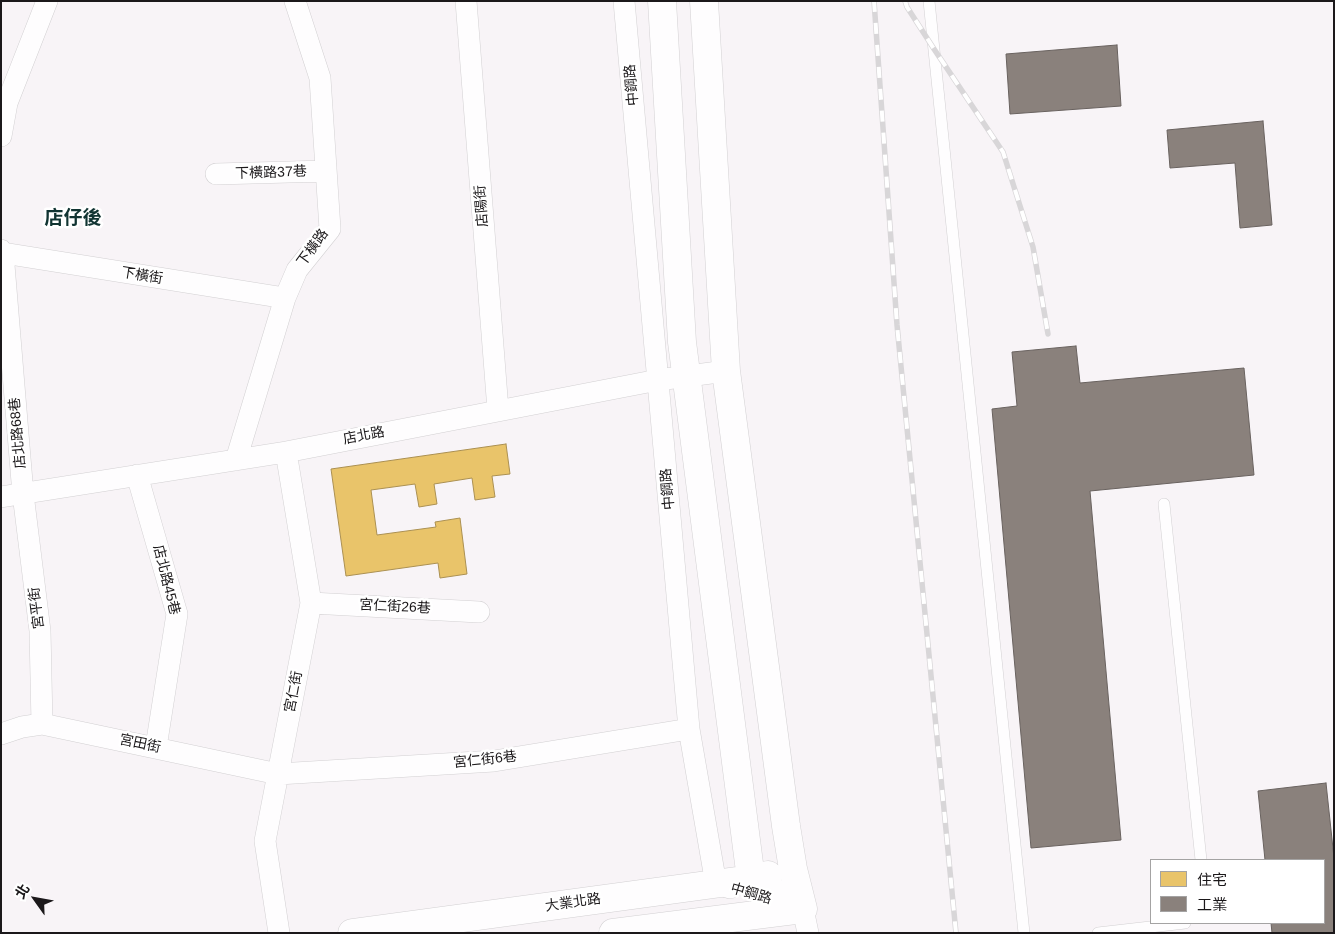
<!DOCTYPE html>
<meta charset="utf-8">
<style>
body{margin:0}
#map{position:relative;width:1335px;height:934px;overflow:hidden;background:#f8f4f7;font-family:Helvetica,"Noto Sans TC",sans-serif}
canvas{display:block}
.frame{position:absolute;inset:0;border:2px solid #1b181a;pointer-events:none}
.legend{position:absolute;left:1150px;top:859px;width:175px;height:65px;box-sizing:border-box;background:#fff;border:1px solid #a4a3a3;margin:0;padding:6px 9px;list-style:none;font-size:15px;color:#1b181a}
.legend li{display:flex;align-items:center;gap:10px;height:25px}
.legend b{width:25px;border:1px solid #a4a3a3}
.north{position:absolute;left:10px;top:874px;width:50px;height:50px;-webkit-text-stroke:4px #fff;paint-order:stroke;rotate:302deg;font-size:14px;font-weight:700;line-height:20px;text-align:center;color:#1b181a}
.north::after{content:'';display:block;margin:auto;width:18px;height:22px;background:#1b181a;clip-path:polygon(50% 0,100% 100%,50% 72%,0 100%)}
</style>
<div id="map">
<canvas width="1335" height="934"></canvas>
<div class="frame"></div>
<ul class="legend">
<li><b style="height:14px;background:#e9c46a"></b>住宅</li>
<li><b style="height:14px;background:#8a817c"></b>工業</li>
</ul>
<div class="north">北</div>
</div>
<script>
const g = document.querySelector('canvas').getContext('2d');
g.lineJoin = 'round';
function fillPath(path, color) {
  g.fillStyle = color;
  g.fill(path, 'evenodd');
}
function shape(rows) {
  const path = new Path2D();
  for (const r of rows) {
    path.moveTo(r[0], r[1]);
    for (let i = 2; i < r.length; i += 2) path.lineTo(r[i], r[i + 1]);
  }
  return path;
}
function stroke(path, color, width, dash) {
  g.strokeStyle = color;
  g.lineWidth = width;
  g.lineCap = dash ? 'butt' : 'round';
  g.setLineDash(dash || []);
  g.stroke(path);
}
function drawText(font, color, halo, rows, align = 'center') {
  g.font = font + ' Helvetica,"Noto Sans TC",sans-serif';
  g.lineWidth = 5;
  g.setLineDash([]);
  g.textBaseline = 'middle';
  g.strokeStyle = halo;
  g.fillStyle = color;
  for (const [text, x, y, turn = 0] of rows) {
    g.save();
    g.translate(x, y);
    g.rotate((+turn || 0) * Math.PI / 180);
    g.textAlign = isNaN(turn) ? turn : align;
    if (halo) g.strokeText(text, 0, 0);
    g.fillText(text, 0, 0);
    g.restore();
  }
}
const homes = shape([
 [506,444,510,474,492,476,495,497,475,500,472,478,434,484,437,504,419,507,415,484,371,490,377,535,436,527,435,522,460,518,467,574,440,578,438,563,346,576,331,469,506,444]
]);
fillPath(homes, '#e9c46a');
stroke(homes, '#ab9052', 1);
const industry = shape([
 [1117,45,1121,106,1010,114,1006,54,1117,45],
 [1263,121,1272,225,1240,228,1235,163,1170,168,1167,130,1263,121],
 [1076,346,1080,383,1244,368,1254,475,1090,491,1121,840,1031,848,992,409,1017,406,1012,352,1076,346],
 [1326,783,1334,858,1334,933,1272,933,1271,923,1324,923,1324,860,1265,860,1258,791,1326,783]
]);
fillPath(industry, '#8a817c');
stroke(industry, '#69625f', 1);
const service = shape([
 [929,1,1024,933],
 [1164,504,1201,860],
 [1098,933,1185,923]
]);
const minor = shape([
 [466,1,498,410],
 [624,1,689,729,716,884,730,888],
 [1,136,7,103,47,1],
 [216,174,326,171],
 [1,250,3,253,285,298],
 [3,253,23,494,40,631,42,724],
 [236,460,285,298,297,270,330,229,320,78,295,1],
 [137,475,177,614,156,747],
 [1,497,286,452,658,380,726,371],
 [311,603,479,612],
 [1,734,22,727,42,724,278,774,494,761,689,729],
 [790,905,803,909,808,933],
 [279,933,265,841,311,603,286,452]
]);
const tertiary = shape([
 [662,1,682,342,751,879,803,909],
 [704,1,726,371,786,826,793,869,803,909],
 [352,933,751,879,768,875],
 [613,933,803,909]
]);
stroke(service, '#d2d0d2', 12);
stroke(minor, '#d2d0d2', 22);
stroke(tertiary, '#d2d0d2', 29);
stroke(service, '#fefdfe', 11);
stroke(minor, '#fefdfe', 21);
stroke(tertiary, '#fefdfe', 28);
const rail = shape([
 [874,1,897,325,956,933],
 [905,1,907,7,934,49,1003,152,1033,247,1048,334]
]);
stroke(rail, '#d8d6d8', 5.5);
stroke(rail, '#fff', 4, [11]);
drawText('14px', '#1b181a', '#fff', [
 ["中鋼路",632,85,-95],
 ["下橫路37巷",271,173,-2],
 ["店陽街",482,206,-94],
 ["下橫路",313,248,-54],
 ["下橫街",142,276,9],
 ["店北路68巷",18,433,-95],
 ["店北路",364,436,-11],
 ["中鋼路",668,489,-95],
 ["店北路45巷",166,580,76],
 ["宮仁街26巷",395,607,3],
 ["宮平街",37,608,-97],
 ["宮仁街",294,692,-79],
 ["宮田街",140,744,12],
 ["宮仁街6巷",485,760,-6],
 ["中鋼路",751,894,16],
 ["大業北路",573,903,-8]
]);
drawText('bold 19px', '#113432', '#fff', [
 ["店仔後",73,219]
]);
</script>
